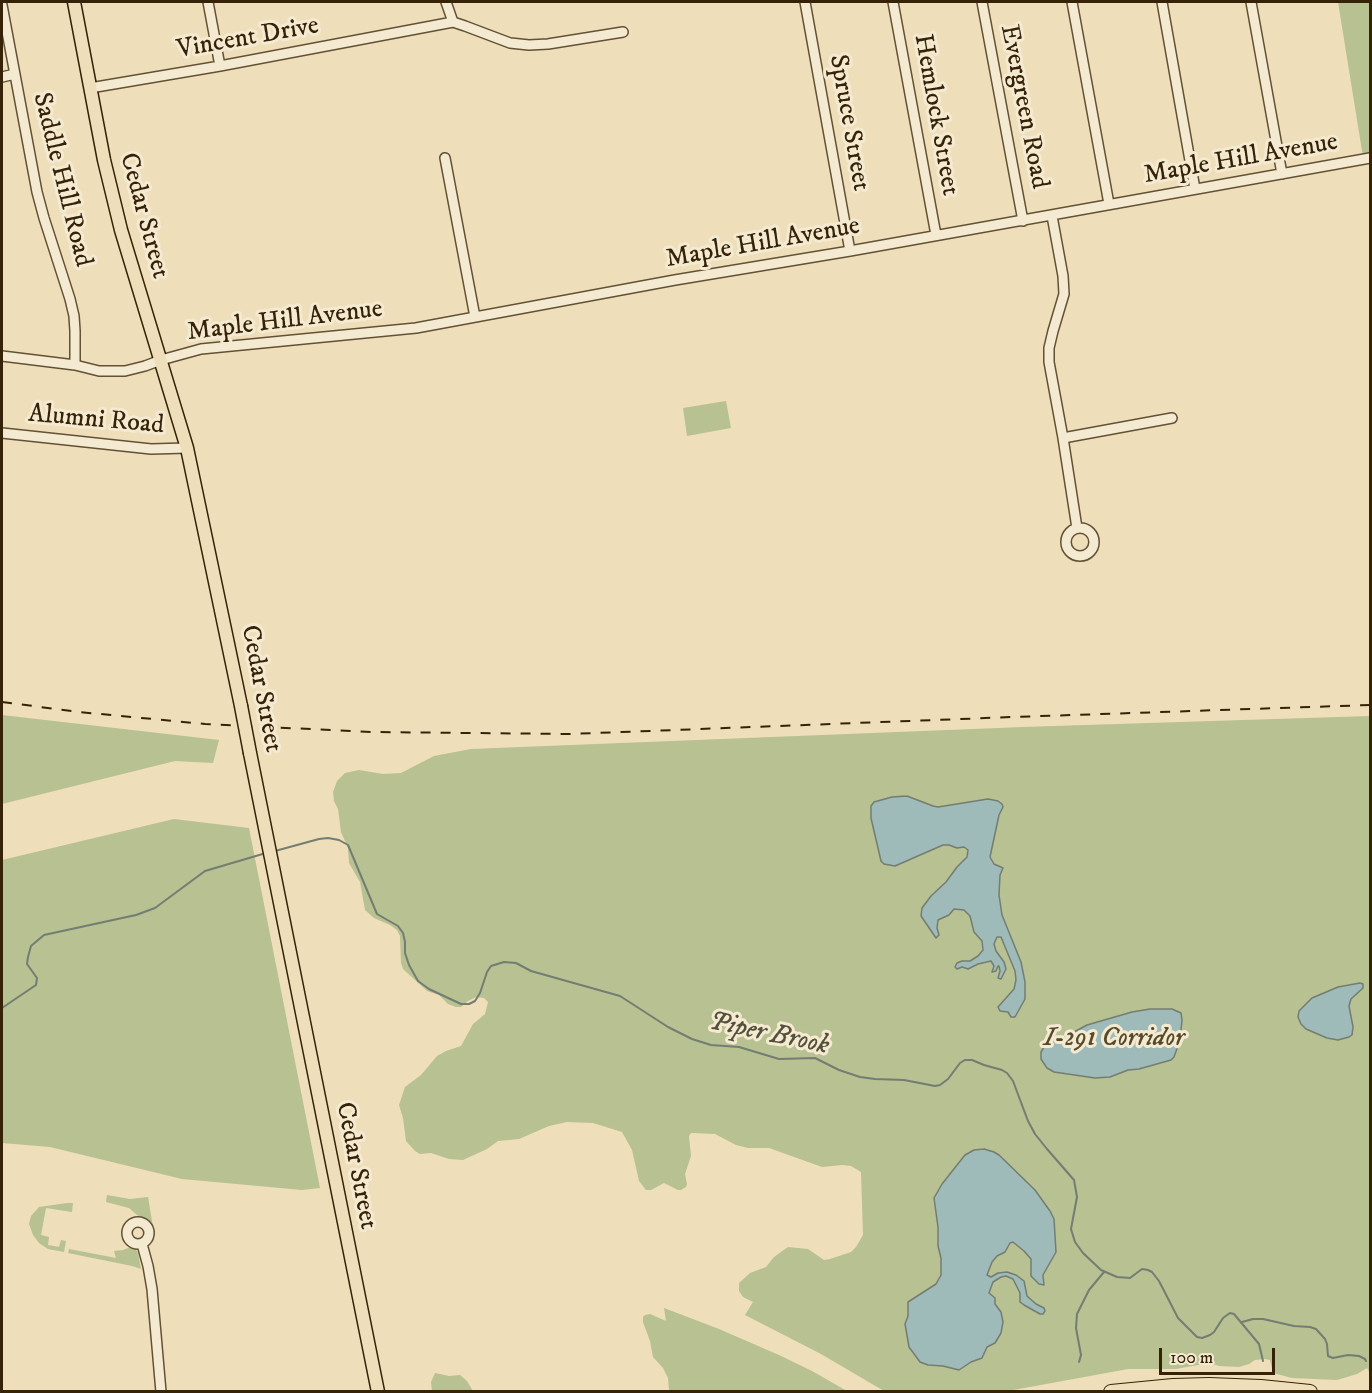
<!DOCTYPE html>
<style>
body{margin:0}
#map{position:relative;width:1372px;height:1393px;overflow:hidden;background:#eedeba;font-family:"IM FELL DW Pica",serif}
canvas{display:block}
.frame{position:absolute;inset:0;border:3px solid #352207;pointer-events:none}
.scale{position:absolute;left:1159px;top:1348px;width:116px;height:27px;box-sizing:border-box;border:3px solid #352207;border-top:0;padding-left:8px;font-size:18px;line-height:21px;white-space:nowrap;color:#352207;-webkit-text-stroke:4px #f4ead2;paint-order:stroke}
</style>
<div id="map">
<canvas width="1372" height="1393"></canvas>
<div class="frame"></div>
<div class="scale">100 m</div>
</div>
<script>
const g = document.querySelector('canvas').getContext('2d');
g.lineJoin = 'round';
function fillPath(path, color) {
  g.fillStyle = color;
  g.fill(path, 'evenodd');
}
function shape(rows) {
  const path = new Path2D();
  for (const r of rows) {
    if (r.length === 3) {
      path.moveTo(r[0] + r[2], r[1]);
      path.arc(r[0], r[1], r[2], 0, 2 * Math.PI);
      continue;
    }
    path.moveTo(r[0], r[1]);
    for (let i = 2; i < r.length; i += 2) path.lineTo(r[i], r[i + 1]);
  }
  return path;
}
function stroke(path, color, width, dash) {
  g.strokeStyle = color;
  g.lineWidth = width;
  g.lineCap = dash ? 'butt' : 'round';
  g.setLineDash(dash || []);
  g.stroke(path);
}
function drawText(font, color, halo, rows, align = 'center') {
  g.font = font + ' "IM FELL DW Pica",serif';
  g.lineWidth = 6;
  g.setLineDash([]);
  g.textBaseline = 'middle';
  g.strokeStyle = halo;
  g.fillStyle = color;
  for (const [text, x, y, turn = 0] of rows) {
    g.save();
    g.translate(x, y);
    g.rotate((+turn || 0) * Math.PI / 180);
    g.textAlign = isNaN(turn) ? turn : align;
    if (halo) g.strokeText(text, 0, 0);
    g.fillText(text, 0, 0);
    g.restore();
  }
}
fillPath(shape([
 [1338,2,1370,2,1370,156,1363,157],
 [726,401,731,428,687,436,683,408],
 [2,715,219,740,213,763,175,761,2,804],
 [1370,716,1370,1373,1367,1368,1357,1374,1337,1380,1292,1378,1273,1373,1270,1360,1265,1359,1255,1360,1249,1364,1239,1367,1219,1366,1209,1363,1176,1369,1128,1369,1008,1391,884,1391,821,1354,745,1315,753,1302,743,1297,739,1291,739,1283,750,1273,766,1267,774,1257,788,1247,808,1249,824,1260,830,1259,851,1252,856,1247,863,1235,861,1172,851,1166,842,1165,822,1167,769,1148,748,1148,736,1145,715,1134,692,1133,690,1134,689,1137,691,1156,685,1174,687,1184,686,1187,681,1190,678,1190,664,1183,651,1190,646,1190,639,1181,632,1150,622,1132,593,1123,567,1122,549,1126,519,1139,498,1141,487,1149,463,1160,449,1159,431,1153,420,1154,415,1151,406,1141,403,1118,399,1105,405,1087,421,1075,437,1056,446,1051,461,1046,473,1024,485,1014,488,1002,484,998,476,997,468,1001,461,1007,456,1007,448,1004,439,995,427,991,403,969,401,963,400,936,397,930,390,925,374,918,365,910,360,882,349,863,348,848,341,832,338,809,334,801,333,792,337,781,345,773,359,770,383,774,401,773,434,756,471,749,1023,727],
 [174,819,249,828,320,1188,302,1190,182,1179,50,1147,2,1143,2,860],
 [107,1195,130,1199,148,1197,153,1227,149,1221,137,1215,129,1208,106,1202],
 [67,1203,73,1203,72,1212,46,1208,41,1235,49,1237,48,1245,59,1247,61,1240,66,1241,64,1252,48,1249,39,1243,33,1235,29,1224,31,1216,39,1207],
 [131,1247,135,1248,138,1253,141,1269,132,1266,68,1253,69,1249,116,1258,114,1251,123,1250],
 [664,1308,719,1329,779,1355,812,1371,847,1391,669,1391,668,1378,663,1368,653,1357,650,1341,643,1322,643,1317,645,1315,650,1314,666,1321],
 [435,1373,449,1376,460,1375,467,1381,473,1391,432,1391,431,1382]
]), '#b7c191');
const water = shape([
 [907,796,933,806,938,807,988,799,998,801,1002,804,1003,807,999,815,990,857,994,864,1003,868,1000,875,999,895,1002,915,1021,962,1025,982,1025,999,1015,1017,1011,1017,1008,1012,1000,1011,998,1007,1014,989,1016,980,1015,971,1001,937,997,937,994,944,996,951,1004,962,1006,969,1001,979,998,978,1000,971,999,966,998,966,996,971,992,972,994,966,991,961,978,964,968,969,962,967,957,969,955,967,957,963,962,961,970,961,978,956,983,950,982,941,974,932,970,916,964,910,954,909,949,915,938,920,937,928,939,935,936,938,921,916,922,908,931,896,946,882,957,867,967,857,968,850,964,847,957,848,949,845,943,845,895,866,884,864,881,861,871,818,871,806,874,802,892,797,907,796],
 [1360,983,1363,984,1363,988,1351,999,1349,1006,1353,1027,1352,1035,1349,1037,1338,1040,1327,1038,1306,1029,1301,1024,1298,1017,1299,1011,1312,998,1338,987,1360,983],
 [1150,1009,1172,1009,1181,1013,1182,1020,1180,1040,1174,1057,1171,1060,1139,1069,1128,1070,1110,1077,1095,1078,1054,1072,1047,1068,1041,1059,1041,1052,1044,1047,1063,1038,1087,1025,1132,1012,1150,1009],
 [984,1149,994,1152,999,1155,1035,1190,1050,1211,1054,1219,1056,1252,1043,1275,1044,1285,1039,1284,1031,1276,1031,1259,1024,1251,1013,1242,1010,1243,1005,1252,997,1256,992,1262,987,1275,991,1277,998,1273,1007,1272,1016,1275,1024,1281,1027,1296,1036,1304,1044,1308,1045,1311,1043,1314,1040,1314,1024,1305,1020,1302,1020,1293,1013,1279,1006,1276,1001,1277,993,1282,989,1293,995,1298,995,1304,1001,1312,1003,1322,1001,1333,995,1343,987,1347,982,1358,971,1362,959,1370,943,1366,928,1365,920,1362,909,1347,905,1324,908,1316,908,1302,936,1284,941,1275,941,1258,938,1246,938,1227,934,1198,942,1184,965,1155,974,1150,984,1149]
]);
fillPath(water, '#9ebab9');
stroke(water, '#747d72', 1.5);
stroke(shape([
 [275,851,319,839,328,838,339,840,348,845,377,914,398,926,403,933,405,942,405,953,409,965,418,981,429,989,461,1004,469,1004,475,1001,480,993,487,972,491,966,504,962,516,963,531,971,620,996,668,1027,692,1039,711,1045,739,1047,779,1059,815,1058,839,1070,860,1077,875,1079,904,1080,935,1086,940,1085,948,1079,960,1063,965,1060,972,1060,984,1065,1002,1070,1007,1073,1013,1081,1028,1121,1035,1134,1047,1149,1074,1180,1077,1197,1071,1229,1075,1242,1083,1253,1101,1270,1117,1277,1130,1278,1142,1269,1148,1270,1152,1272,1159,1281,1178,1318,1197,1337,1202,1338,1210,1335,1214,1332,1223,1318,1230,1313,1234,1314,1259,1344,1263,1361],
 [2,1008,36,985,37,978,27,964,28,957,31,946,44,935,136,915,155,908,205,871,266,853],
 [1242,1322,1253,1319,1263,1319,1294,1326,1310,1327,1316,1329,1325,1339,1327,1344,1328,1356,1333,1358,1348,1355,1359,1356,1365,1359,1366,1361],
 [1079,1362,1081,1355,1076,1328,1077,1314,1089,1290,1104,1272]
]), '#747d72', 2);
const minor = shape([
 [208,2,220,66],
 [446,2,453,22],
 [805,2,850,251],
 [893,2,936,235],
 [982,2,1023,221],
 [1072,2,1109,204],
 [1162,2,1195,189],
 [1251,2,1282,174],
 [2,5,37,192,44,218,70,299,74,316,75,331,75,365],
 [2,77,15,74],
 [90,88,220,66,453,22,465,26,510,43,529,45,548,44,623,32],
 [445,158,475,317],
 [1052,216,1063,276,1064,294,1053,331,1049,348,1049,362,1063,438,1077,528],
 [2,356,75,365,99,371,125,371,145,366,161,360,201,349,416,328,675,280,850,251,1370,158],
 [2,433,151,449,187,448],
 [1063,438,1172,418],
 [1080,542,14],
 [138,1233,11],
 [142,1244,148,1266,152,1289,161,1392]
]);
const major = shape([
 [74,2,104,160,121,230,187,448,241,706],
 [250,753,378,1392]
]);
const highway = shape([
 [1111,1392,1173,1386,1209,1385,1261,1387,1310,1392]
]);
stroke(minor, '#635134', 12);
stroke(major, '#352207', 15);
stroke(highway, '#352207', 16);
stroke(minor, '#f4ead2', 9);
stroke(major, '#eedeba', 12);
stroke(highway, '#eedeba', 14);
stroke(shape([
 [2,702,79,712,205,724,371,732,570,734,1013,717,1370,705]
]), '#352207', 2, [10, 10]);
const majorBridge = shape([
 [241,706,250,753]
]);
stroke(majorBridge, '#352207', 15, []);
stroke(majorBridge, '#eedeba', 12);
drawText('26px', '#352207', '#f4ead2', [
 ["Vincent Drive",248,39,-10],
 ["Evergreen Road",1023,107,79],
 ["Hemlock Street",935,115,80],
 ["Spruce Street",848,123,80],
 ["Maple Hill Avenue",1241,160,-10],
 ["Saddle Hill Road",61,180,76],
 ["Cedar Street",143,216,75],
 ["Maple Hill Avenue",763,244,-10],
 ["Maple Hill Avenue",285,322,-7],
 ["Alumni Road",96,421,5],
 ["Cedar Street",260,689,79],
 ["Cedar Street",355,1166,79]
]);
drawText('italic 26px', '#564a2a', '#f4ead2', [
 ["I-291 Corridor",1114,1040]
]);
drawText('italic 27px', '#54503c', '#f4ead2', [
 ["Piper Brook",769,1035,12]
]);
</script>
